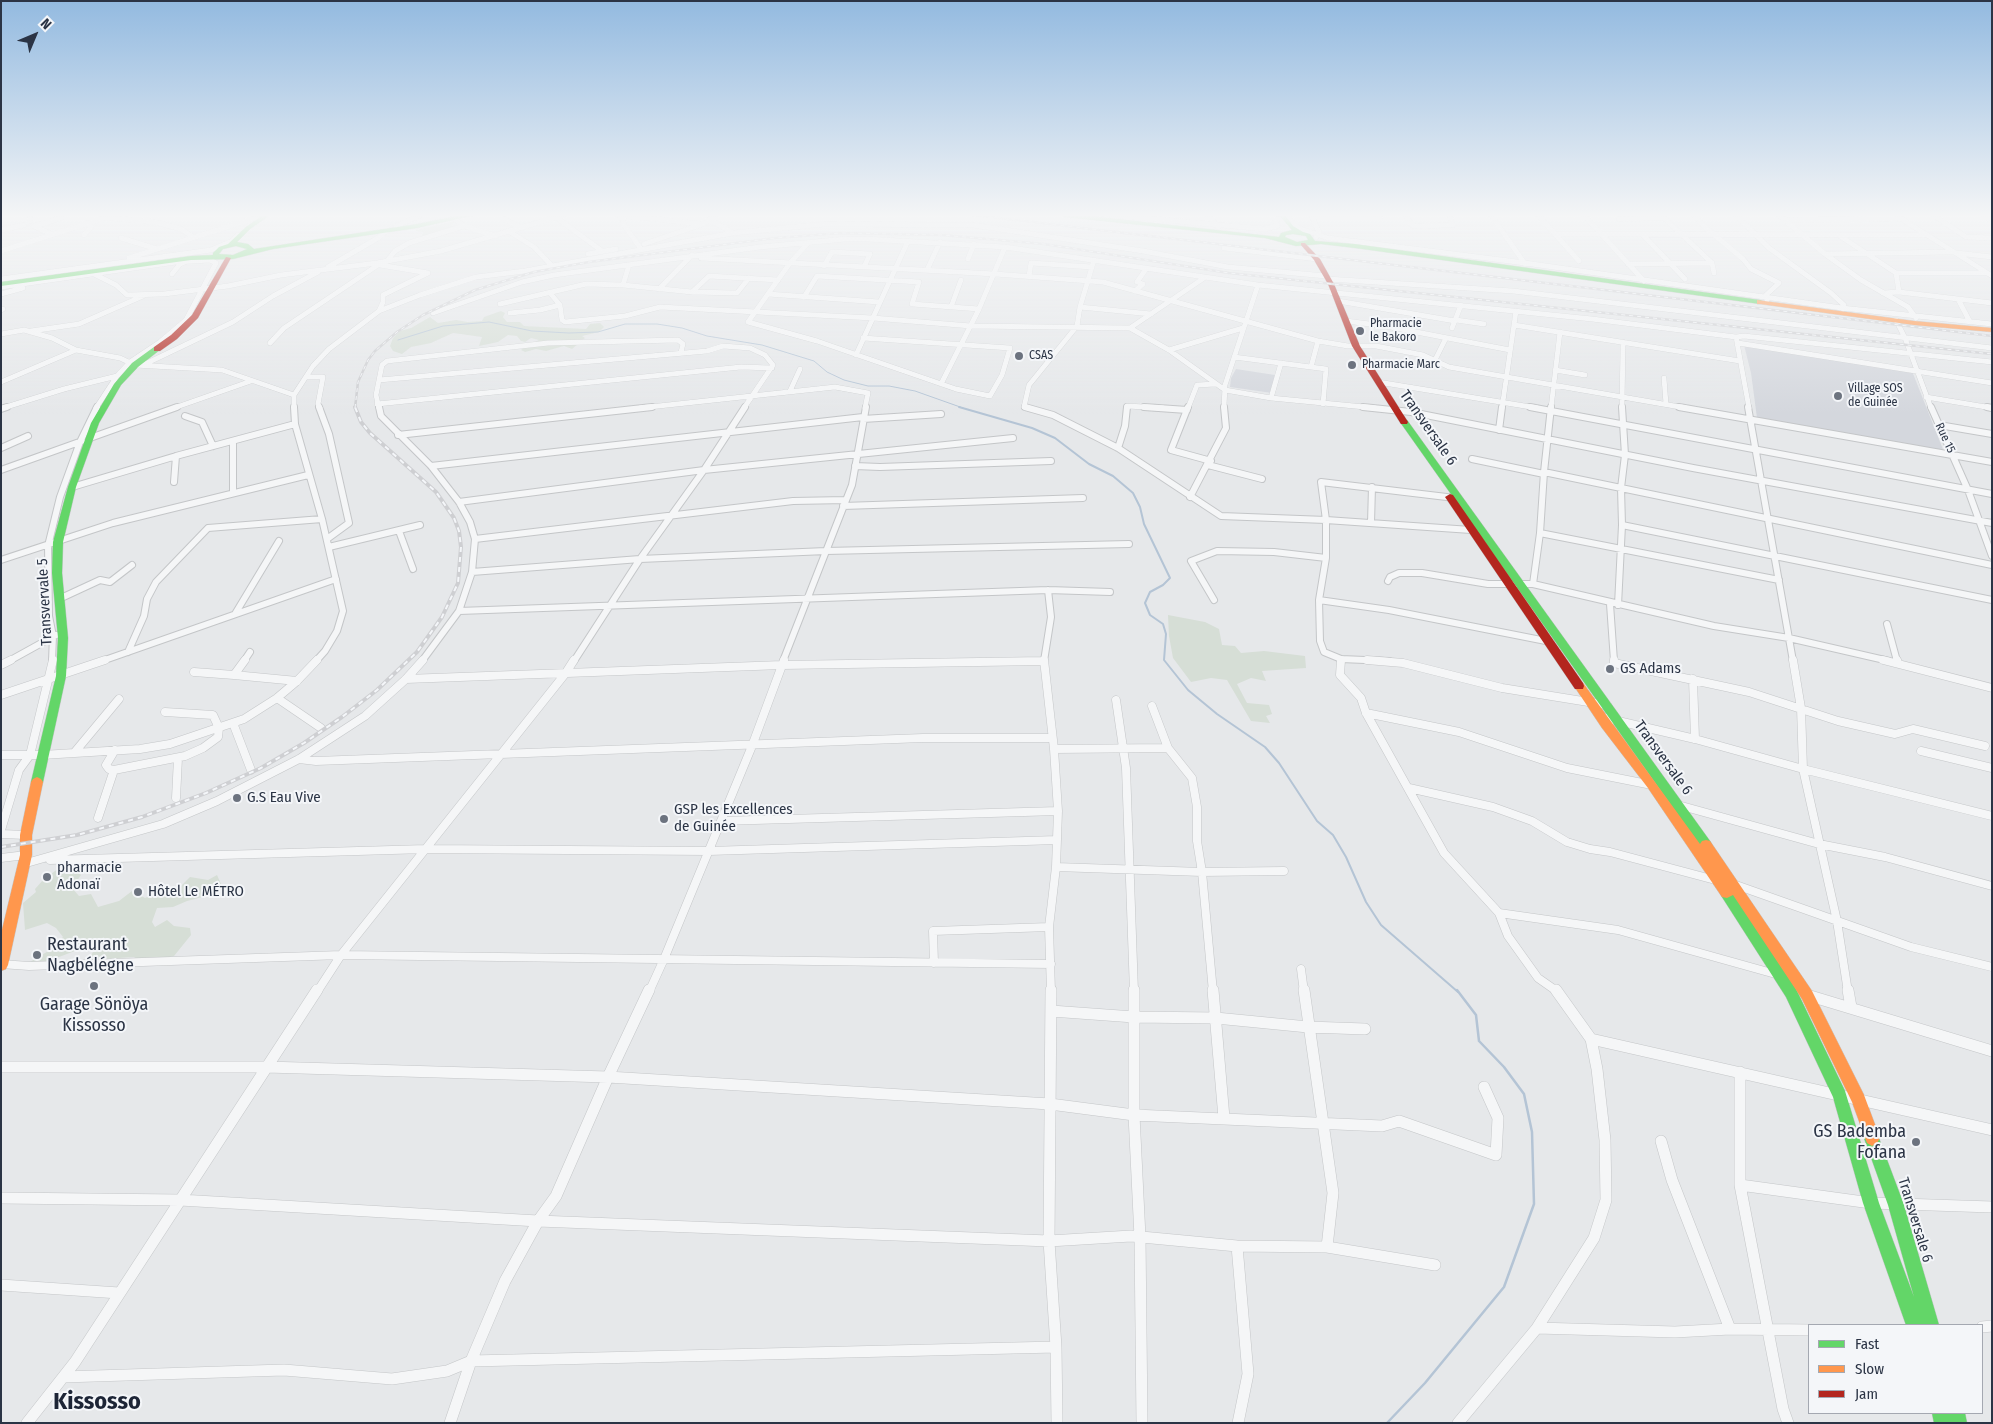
<!DOCTYPE html>
<meta charset="utf-8">
<style>
body{margin:0}
#map{position:relative;width:1993px;height:1424px;overflow:hidden;background:#e6e8ea;font-family:"Fira Sans Condensed",sans-serif}
canvas{display:block}
.frame{position:absolute;inset:0;border:2px solid #2b3445;pointer-events:none}
.legend{position:absolute;left:1808px;top:1324px;width:175px;height:90px;box-sizing:border-box;background:#f4f6f9;border:1px solid #a4a8b1;margin:0;padding:6px 9px;list-style:none;font-size:15px;color:#2b3445}
.legend li{display:flex;align-items:center;gap:10px;height:25px}
.legend b{width:25px;border:1px solid #a4a8b1}
.north{position:absolute;left:10px;top:10px;width:50px;height:50px;-webkit-text-stroke:4px #f4f6f9;paint-order:stroke;rotate:45deg;font-size:14px;font-weight:700;line-height:20px;text-align:center;color:#2b3445}
.north::after{content:'';display:block;margin:auto;width:18px;height:22px;background:#2b3445;clip-path:polygon(50% 0,100% 100%,50% 72%,0 100%)}
</style>
<div id="map">
<canvas width="1993" height="1424"></canvas>
<div class="frame"></div>
<ul class="legend">
<li><b style="height:6px;background:#63d668"></b>Fast</li>
<li><b style="height:6px;background:#ff974d"></b>Slow</li>
<li><b style="height:6px;background:#b3261e"></b>Jam</li>
</ul>
<div class="north">N</div>
</div>
<script>
const g = document.querySelector('canvas').getContext('2d');
g.lineJoin = 'round';
function fillPath(path, color) {
  g.fillStyle = color;
  g.fill(path, 'evenodd');
}
function shape(rows) {
  const path = new Path2D();
  for (const r of rows) {
    path.moveTo(r[0], r[1]);
    for (let i = 2; i < r.length; i += 2) path.lineTo(r[i], r[i + 1]);
  }
  return path;
}
function stroke(path, color, width, dash) {
  g.strokeStyle = color;
  g.lineWidth = width;
  g.lineCap = dash ? 'butt' : 'round';
  g.setLineDash(dash || []);
  g.stroke(path);
}
function drawText(font, color, halo, rows, align = 'center') {
  g.font = font + ' "Fira Sans Condensed",sans-serif';
  g.lineWidth = 4;
  g.setLineDash([]);
  g.textBaseline = 'middle';
  g.strokeStyle = halo;
  g.fillStyle = color;
  for (const [text, x, y, turn = 0] of rows) {
    g.save();
    g.translate(x, y);
    g.rotate((+turn || 0) * Math.PI / 180);
    g.textAlign = isNaN(turn) ? turn : align;
    if (halo) g.strokeText(text, 0, 0);
    g.fillText(text, 0, 0);
    g.restore();
  }
}
fillPath(shape([
 [1744,345,1912,371,1944,452,1757,418,1751,373],
 [1236,369,1275,375,1272,393,1230,387,1231,378]
]), '#d4d7dd');
fillPath(shape([
 [450,222,455,222,451,225,457,227,422,237,423,232,416,231,416,230],
 [501,311,505,313,503,317,507,322,520,322,524,326,586,329,590,324,600,323,604,327,599,332,582,336,585,338,572,349,564,346,546,351,536,349,525,352,521,350,524,347,539,340,531,338,525,342,521,341,517,336,508,335,498,342,479,346,482,337,453,333,431,343,411,347,402,354,393,351,390,346,393,338,400,331,411,328,430,317,438,323,456,320,468,322,482,321,484,317],
 [1168,615,1205,622,1219,629,1222,645,1235,646,1241,653,1264,651,1305,656,1306,668,1262,671,1266,681,1251,678,1237,684,1247,703,1269,705,1272,714,1266,716,1270,723,1251,721,1227,680,1211,678,1191,682,1173,658,1169,636],
 [71,865,81,875,72,888,79,896,91,894,98,907,119,901,132,891,145,898,165,889,179,888,190,877,208,880,217,875,221,884,218,893,187,901,173,907,157,908,152,922,155,927,167,920,174,926,190,928,191,935,174,956,143,965,134,957,88,960,93,952,88,946,51,960,35,970,30,962,50,950,63,937,56,928,47,923,25,930,23,903,36,892,35,889,43,880,59,868]
]), '#d6ded6');
stroke(shape([
 [398,340,443,326,489,322,532,331,569,333,598,332,625,324,657,324,682,328,707,336,762,345,814,361,827,372,844,380,868,386,889,386,915,391,963,408]
]), '#b4c4d5', 1);
stroke(shape([
 [959,407,1032,428,1055,438,1089,464,1113,476,1133,493,1140,507,1144,524,1170,578,1163,585,1150,592,1145,603,1150,615,1163,624,1166,634,1164,660,1188,690,1217,714,1265,747,1279,763,1317,821,1333,835,1346,857,1366,902,1381,925,1458,992]
]), '#b4c4d5', 2);
stroke(shape([
 [1387,1423,1425,1383,1504,1287,1534,1204,1532,1132,1524,1094,1504,1067,1479,1041,1476,1015,1457,990]
]), '#b4c4d5', 2.5);
const streetFar3 = shape([
 [30,215,30,221],
 [617,215,702,224],
 [621,215,624,225,641,249],
 [1110,215,1265,229,1277,226,1275,220,1285,218],
 [1208,215,1218,227],
 [1286,215,1298,228,1328,238,1525,263,1842,308,1992,324],
 [1405,215,1413,226,1453,225,1450,217],
 [1491,215,1525,264],
 [1538,215,1579,261],
 [1584,215,1644,281],
 [1661,215,1712,263,1714,273],
 [1694,215,1705,227,1743,259,1751,269,1779,283,1766,295,1767,300],
 [1736,215,1769,248,1831,293,1844,305,1843,309],
 [1779,215,1825,254,1861,280,1908,307,1916,318],
 [1933,215,1966,237,1992,238],
 [1982,215,1992,221],
 [1897,216,1992,276],
 [108,218,155,222,181,229,193,237],
 [557,218,602,251],
 [455,219,464,226,496,236],
 [504,219,522,228],
 [1619,219,1664,218],
 [711,220,733,233],
 [1785,220,1900,219],
 [396,226,421,215],
 [1,230,24,225],
 [510,232,534,247,551,265],
 [51,234,34,226,61,218],
 [1556,234,1925,235],
 [84,235,91,227,87,223],
 [1643,235,1685,279],
 [1840,236,1896,273,1899,292],
 [1316,237,1319,232,1312,217,1380,217],
 [121,238,157,249],
 [809,242,790,263,748,322,817,341,956,389,990,396,1002,375,1010,348,863,338],
 [644,244,703,224,716,215],
 [1224,248,1317,259],
 [1,251,114,215],
 [1957,253,1992,257],
 [588,254,616,249],
 [1825,254,1953,252],
 [129,258,265,215],
 [701,258,995,274,1103,282,1318,341,1348,346,1376,346,1423,355,1449,367,1686,408],
 [968,259,974,244],
 [387,261,395,251,409,243,464,226],
 [1628,264,1712,263],
 [629,265,623,285,692,292,737,293,749,278],
 [824,266,832,252,870,254,864,267],
 [328,267,378,238,386,231],
 [927,270,940,242],
 [1896,273,1987,273],
 [94,274,116,285,127,295,164,294,228,286,281,275,377,263,441,251,564,215],
 [172,274,180,264,185,262],
 [1029,276,1031,263,1092,267],
 [1,279,211,250,232,241,238,235],
 [1328,279,1513,291,1992,348],
 [1,287,176,262,210,260,216,263,186,320,160,342,130,362,117,376,96,408],
 [659,289,692,255],
 [1135,291,1143,284,1137,282,1146,269],
 [692,292,709,276,778,280],
 [550,293,560,305,562,320,565,322,625,316,660,307,873,318,971,326,1130,328,1169,350,1225,390,1271,398,1375,408],
 [1883,293,1899,292,1992,303],
 [1,294,23,288],
 [768,294,879,302],
 [804,297,817,276,919,282,912,304,979,309],
 [1958,299,1970,322],
 [1338,301,1455,321],
 [500,304,586,284,623,285],
 [951,307,961,280],
 [1080,307,1151,314],
 [1,310,3,309],
 [379,311,383,302,383,295,428,273,380,265],
 [433,313,522,282,554,275,760,247,846,239,866,239,1005,247,1258,285,1592,319,1736,337,1744,336,1992,362],
 [510,313,540,310,560,305],
 [1456,320,1484,324],
 [1896,320,1905,338,1931,408],
 [1346,321,1385,326,1510,350],
 [1514,325,1740,361],
 [1130,328,1204,278],
 [1452,328,1461,305],
 [31,331,79,324,143,296],
 [1,334,24,330,52,338,76,350,120,358,135,365,222,370,294,395],
 [1736,337,1749,408],
 [270,343,284,328,378,265],
 [1738,343,1992,383],
 [1169,350,1243,328],
 [856,355,908,241],
 [1234,357,1326,369,1323,404],
 [1435,360,1446,338],
 [143,365,233,322,273,296,318,272],
 [1311,367,1318,341],
 [1555,370,1585,375],
 [306,377,323,377,318,404,320,408],
 [1664,378,1666,404],
 [379,380,707,351,723,346,750,348,765,355,773,365,744,408],
 [1,382,76,350],
 [1378,382,1537,408],
 [941,384,979,309,1005,247],
 [790,391,800,369],
 [1926,397,1992,408],
 [1271,398,1281,363],
 [377,404,741,367,772,368],
 [3,408,64,389,117,376],
 [174,408,251,381],
 [294,408,294,395,313,366,329,349,379,311,420,295,476,277,525,271,733,233,825,224,973,225,1143,251,1228,267,1326,276],
 [379,408,376,395,382,365,387,361,548,343,678,340,683,344,681,352],
 [640,408,835,387,868,393,865,408],
 [1029,408,1024,407,1029,385,1077,326,1080,307,1094,260],
 [1127,408,1127,406,1163,408],
 [1188,408,1197,385,1216,384],
 [1224,408,1225,385,1258,285],
 [1502,408,1516,311],
 [1551,408,1560,332],
 [1622,408,1623,342]
]);
const streetFar2 = shape([
 [294,407,295,424,322,519,343,611,337,631,325,651,316,661],
 [319,407,329,434,349,523,327,539],
 [379,407,381,416,431,466,459,502,470,522,475,539,472,572,459,611,422,661],
 [1025,407,1053,415,1118,448,1221,516,1326,520,1471,530],
 [1144,407,1187,410],
 [1188,407,1171,450,1211,461],
 [1363,407,1411,412,1693,468,1992,523],
 [1530,407,1992,494],
 [1679,407,1992,462],
 [1748,407,1793,661],
 [1931,407,1968,490,1992,556],
 [1987,407,1992,408],
 [1,409,7,407],
 [185,416,202,422,213,446],
 [863,419,941,414],
 [1939,425,1992,434],
 [1499,430,1502,407],
 [398,435,652,407],
 [90,438,177,407],
 [233,441,233,493],
 [1,448,28,436],
 [1118,448,1125,426,1127,407],
 [1472,459,1544,474],
 [1208,465,1262,479],
 [431,466,863,417],
 [855,466,880,467,1051,461],
 [1,470,82,441],
 [1544,472,1992,565],
 [174,482,176,456],
 [72,487,176,456,295,424],
 [1190,497,1226,428,1224,407],
 [459,502,704,470,1013,438],
 [843,506,1083,498],
 [1371,523,1372,487],
 [1622,525,1992,600],
 [399,531,413,569],
 [1540,533,1779,580],
 [475,539,793,501,846,500],
 [329,547,420,525],
 [1,560,113,523,308,475],
 [472,572,640,559,826,551,1129,544],
 [1388,581,1390,577,1399,573,1422,573,1488,584,1533,584,1714,626,1789,638,1889,661],
 [1533,584,1540,533,1544,472,1551,407],
 [59,599,100,580,110,582,132,565],
 [1214,600,1191,561,1217,551,1274,552,1326,558],
 [1319,600,1389,610,1551,642],
 [1610,604,1614,661],
 [1618,605,1622,525,1621,488,1625,455,1622,407],
 [459,611,1048,590,1110,592],
 [235,614,279,541],
 [1887,624,1897,661],
 [128,652,144,616,147,599,156,582,208,528,322,519],
 [1341,659,1389,661],
 [9,661,56,635],
 [52,661,53,636,49,616,48,546,60,497,80,442,97,407],
 [102,661,336,579],
 [244,661,250,652],
 [574,661,640,559,704,470,745,407],
 [783,661,852,485,866,407],
 [1044,661,1051,617,1048,590],
 [1341,661,1341,659,1324,652,1320,641,1319,600,1326,558,1326,520,1321,482,1455,498]
]);
const streetFar1 = shape([
 [245,660,234,675,297,681],
 [1044,660,1054,749,1058,811,1056,867,1049,927,1051,992],
 [1341,660,1340,675,1361,698,1366,713,1444,853,1499,913,1508,936,1538,978,1558,992],
 [1367,660,1403,663,1502,688,1607,705],
 [1614,660,1614,663,1749,692,1838,721,1895,734,1913,729,1985,746],
 [1793,660,1801,708,1803,769,1837,921,1848,992],
 [1883,660,1992,688],
 [1897,660,1898,663],
 [1,665,11,660],
 [194,672,234,675],
 [406,679,782,665,1044,661],
 [1693,679,1695,739],
 [1,695,105,660],
 [277,698,321,728],
 [1116,700,1126,768,1134,992],
 [1152,706,1168,748,1192,778,1197,807,1197,841,1202,872,1213,992],
 [1366,713,1459,732,1567,768,1652,785],
 [1601,717,1695,739,1803,769,1992,816],
 [233,723,251,770],
 [1054,749,1168,748],
 [115,750,106,765,109,769,114,770,185,756,203,748,218,737,219,728,213,715,165,712],
 [1921,751,1992,768],
 [74,753,119,699],
 [1,755,42,755,140,749,170,744,244,719,277,698,297,681,317,660],
 [299,759,316,761,923,738,1052,738],
 [1409,788,1493,807,1532,821,1567,842,1590,849,1610,852,1719,881],
 [176,798,178,758],
 [1678,805,1819,844,1885,857,1992,886],
 [98,818,114,770],
 [721,821,1058,811],
 [1,830,19,770,30,755,53,660],
 [1,834,26,835],
 [1,858,26,855],
 [50,860,426,849,709,851,1057,840],
 [23,864,163,824,217,801,299,759,365,716,406,679,423,660],
 [1056,867,1202,872,1284,871],
 [1733,884,1911,947,1992,967],
 [1499,913,1618,930,1779,975],
 [934,963,933,931,1049,927],
 [1,964,29,966,341,955,1051,964],
 [1301,969,1304,992],
 [317,992,341,955,565,674,574,660],
 [649,992,664,959,752,746,784,660]
]);
const street = shape([
 [1051,990,1049,1241,1056,1347,1057,1423],
 [1134,990,1134,1115,1140,1237,1142,1423],
 [1213,990,1224,1118],
 [1304,990,1333,1193,1327,1247],
 [1848,990,1851,1007],
 [1807,995,1992,1051],
 [1051,1011,1134,1017,1216,1018,1308,1027,1365,1029],
 [1591,1039,1992,1130],
 [1,1067,266,1067,608,1077,1050,1104,1134,1115,1382,1126,1399,1121,1496,1155,1498,1118,1484,1087],
 [1740,1072,1740,1185,1783,1409,1788,1423],
 [1661,1141,1672,1180,1730,1329],
 [1740,1185,1871,1203,1992,1207],
 [1,1198,180,1200,538,1221,1049,1241,1131,1236,1237,1246,1327,1247,1435,1265],
 [1237,1246,1248,1374,1238,1423],
 [1,1285,119,1293],
 [1982,1327,1992,1326],
 [1537,1328,1594,1238,1606,1200,1605,1140,1597,1069,1591,1039,1556,990],
 [63,1377,284,1370,392,1379,447,1371,471,1361,1056,1347],
 [27,1423,75,1362,317,990],
 [450,1423,471,1361,505,1281,538,1221,556,1196,608,1077,649,990],
 [1458,1423,1537,1328,1675,1332,1730,1329,1809,1330]
]);
const fast = shape([
 [263,215,270,215,250,229,237,242,248,244,254,249,417,224,462,215,475,215,417,228,273,249,233,259,191,260,1,286,1,282,191,256,213,255,213,253,219,247,228,244,246,227,263,215],
 [236,246,247,249,233,255,219,254,223,249,236,246],
 [1061,215,1082,215,1279,237,1281,233,1292,230,1279,215,1285,215,1293,226,1303,232,1310,234,1315,241,1355,244,1760,300,1764,302,1760,304,1355,248,1321,244,1296,246,1265,238,1064,217,1061,215],
 [1293,234,1306,236,1308,240,1297,242,1285,237,1286,235,1293,234],
 [154,347,161,349,138,367,121,385,99,423,76,487,63,542,62,573,68,638,66,676,43,782,41,785,37,787,33,785,31,782,56,676,58,638,52,573,53,542,68,487,91,423,114,384,132,363,154,347],
 [1404,419,1407,420,1710,841,1712,845,1710,849,1706,850,1702,849,1400,422,1404,419],
 [1727,888,1732,889,1796,989,1845,1091,1879,1203,1914,1297,1888,1205,1864,1138,1867,1133,1872,1130,1877,1133,1904,1205,1939,1325,1906,1325,1863,1203,1833,1097,1786,997,1722,897,1720,893,1722,889,1727,888],
 [1932,1413,1965,1413,1967,1423,1934,1423,1932,1413]
]);
const slow = shape([
 [1757,300,1914,321,1992,328,1992,332,1914,325,1760,304,1757,304,1757,300],
 [1579,682,1583,683,1700,844,1702,841,1706,840,1710,841,1812,991,1864,1095,1880,1138,1877,1143,1872,1146,1867,1143,1852,1102,1802,999,1733,895,1727,898,1722,897,1648,788,1602,728,1574,686,1579,682],
 [37,777,41,779,43,782,32,835,32,855,8,965,6,969,1,971,1,934,20,855,20,835,31,782,33,779,37,777]
]);
const jam = shape([
 [1301,243,1305,243,1320,259,1334,284,1360,346,1408,422,1407,424,1401,424,1352,346,1328,284,1314,260,1301,245,1301,243],
 [226,257,231,258,198,318,177,339,160,351,154,351,154,347,171,335,192,315,226,257],
 [1450,494,1453,495,1583,683,1584,686,1583,689,1575,689,1445,497,1450,494]
]);
stroke(streetFar3, '#c4c6c8', 5.5);
stroke(streetFar2, '#c4c6c8', 8);
stroke(streetFar1, '#c4c6c8', 9);
stroke(street, '#c4c6c8', 12);
stroke(fast, '#c4c6c8', 1);
stroke(slow, '#c4c6c8', 1);
stroke(jam, '#c4c6c8', 1);
stroke(streetFar3, '#f5f6f7', 5);
stroke(streetFar2, '#f5f6f7', 6);
stroke(streetFar1, '#f5f6f7', 8);
stroke(street, '#f5f6f7', 11);
fillPath(fast, '#63d668');
fillPath(slow, '#ff974d');
fillPath(jam, '#b3261e');
const railFar1 = shape([
 [973,215,1992,336],
 [355,408,358,382,368,360,375,351,397,332,423,315,475,290,534,272,589,262,775,238,841,233,942,235,1044,244,1229,273,1992,354]
]);
const rail = shape([
 [1,847,77,835,142,817,206,793,261,768,304,743,342,717,377,690,417,652,442,617,458,583,461,547,459,531,454,518,436,492,370,433,361,422,355,407]
]);
stroke(railFar1, '#cecfd2', 2.5);
stroke(rail, '#cecfd2', 4);
stroke(railFar1, '#f4f6f9', 1, [4]);
stroke(rail, '#f4f6f9', 2, [5]);
const sky = g.createLinearGradient(0, 0, 0, 414);
sky.addColorStop(0, '#93bae0');
sky.addColorStop(0.52, '#f4f5f6');
sky.addColorStop(1, '#f4f5f600');
g.fillStyle = sky;
g.fillRect(0, 0, 1993, 414);
for (const [x, y, r, color] of [
 [1360,331,5,"#6c737f"],
 [1019,356,5,"#6c737f"],
 [1352,365,5,"#6c737f"],
 [1838,396,5,"#6c737f"],
 [1610,669,5,"#6c737f"],
 [237,798,5,"#6c737f"],
 [664,819,5,"#6c737f"],
 [47,877,5,"#6c737f"],
 [138,892,5,"#6c737f"],
 [37,955,5,"#6c737f"],
 [94,986,5,"#6c737f"],
 [1916,1142,5,"#6c737f"]
]) {
  const dot = new Path2D();
  dot.arc(x, y, r, 0, 2 * Math.PI);
  g.fillStyle = color;
  g.fill(dot);
  stroke(dot, '#f4f6f9', 2);
}
drawText('12px', '#2b3445', '#f4f6f9', [
 ["Pharmacie",1370,324],
 ["le Bakoro",1370,338],
 ["CSAS",1029,356],
 ["Pharmacie Marc",1362,365],
 ["Village SOS",1848,389],
 ["de Guinée",1848,403]
], 'left');
drawText('12px', '#2b3445', '#f4f6f9', [
 ["Rue 15",1945,438,65]
]);
drawText('15px', '#2b3445', '#f4f6f9', [
 ["Transversale 6",1428,428,55],
 ["Transvervale 5",45,602,-93],
 ["Transversale 6",1663,758,54],
 ["Transversale 6",1915,1220,73]
]);
drawText('15px', '#2b3445', '#f4f6f9', [
 ["GS Adams",1620,669],
 ["G.S Eau Vive",247,798],
 ["GSP les Excellences",674,810],
 ["de Guinée",674,827],
 ["pharmacie",57,868],
 ["Adonaï",57,885],
 ["Hôtel Le MÉTRO",148,892]
], 'left');
drawText('18px', '#2b3445', '#f4f6f9', [
 ["Restaurant",47,945],
 ["Nagbélégne",47,966],
 ["Garage Sönöya",94,1005,"center"],
 ["Kissosso",94,1026,"center"],
 ["GS Bademba",1906,1132,"right"],
 ["Fofana",1906,1153,"right"]
], 'left');
drawText('bold 24px', '#1d2536', '#f4f6f9', [
 ["Kissosso",97,1402]
]);
</script>
